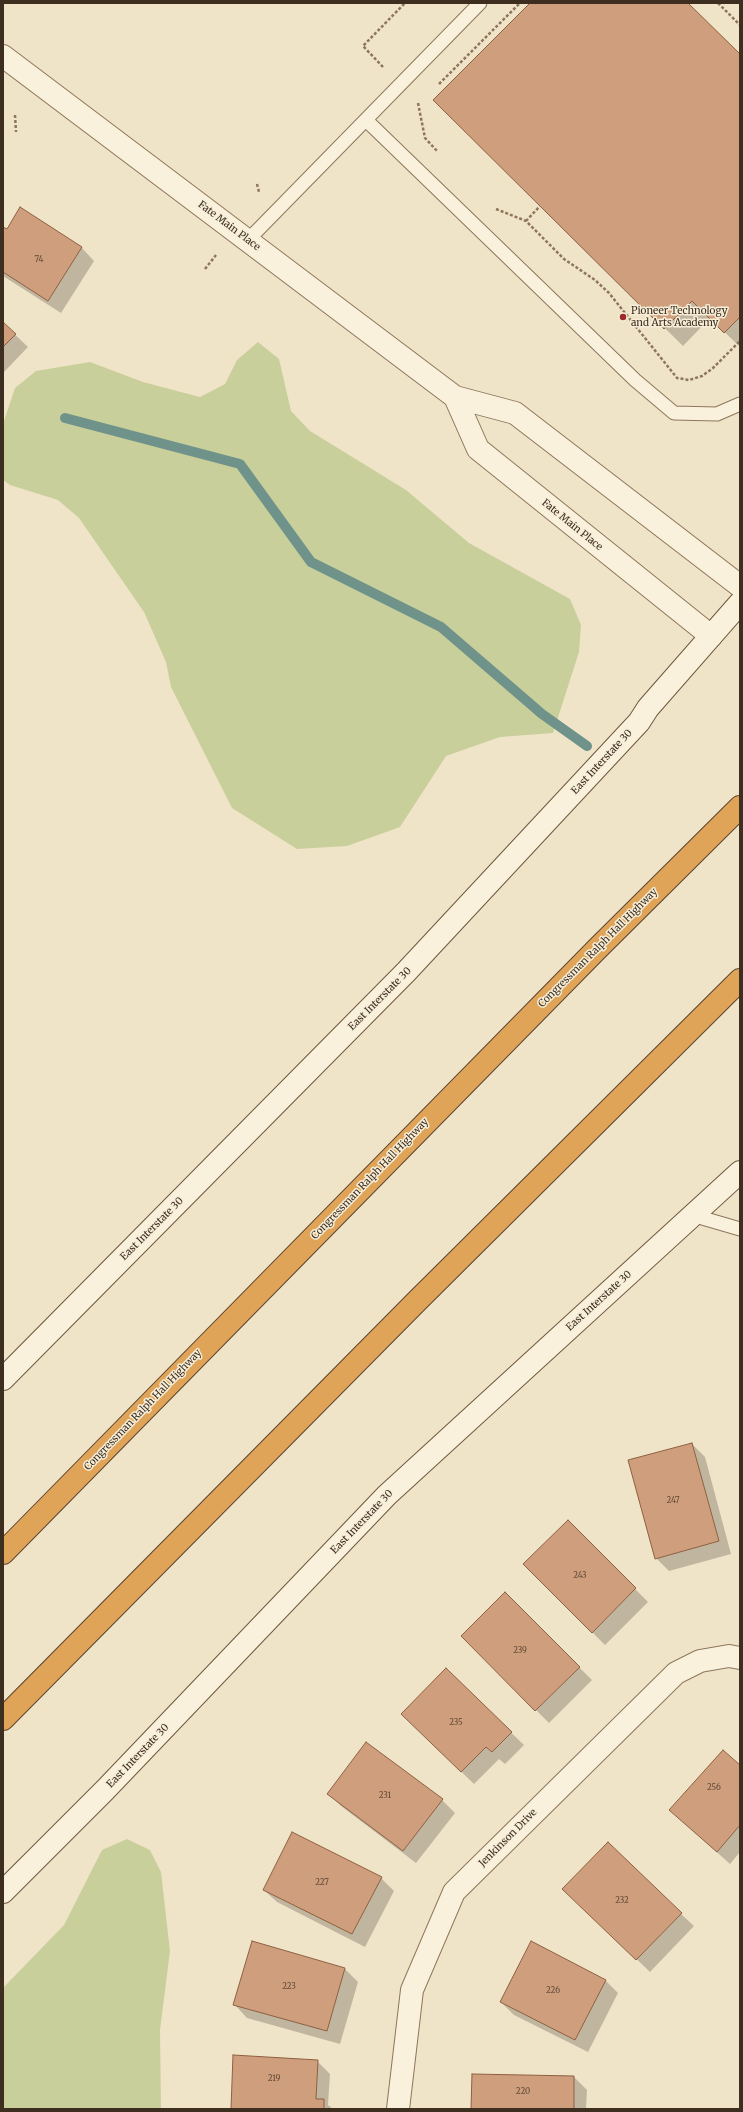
<!DOCTYPE html>
<style>
body{margin:0}
#map{position:relative;width:743px;height:2112px;overflow:hidden;background:#f0e4c8;font-family:Merriweather,serif}
canvas{display:block}
.frame{position:absolute;inset:0;border:4px solid #3d2e20;pointer-events:none}
</style>
<div id="map">
<canvas width="743" height="2112"></canvas>
<div class="frame"></div>
</div>
<script>
const g = document.querySelector('canvas').getContext('2d');
g.lineJoin = 'round';
function fillPath(path, color) {
  g.fillStyle = color;
  g.fill(path, 'evenodd');
}
function shape(rows) {
  const path = new Path2D();
  for (const r of rows) {
    path.moveTo(r[0], r[1]);
    for (let i = 2; i < r.length; i += 2) path.lineTo(r[i], r[i + 1]);
  }
  return path;
}
function stroke(path, color, width, dash) {
  g.strokeStyle = color;
  g.lineWidth = width;
  g.lineCap = dash ? 'butt' : 'round';
  g.setLineDash(dash || []);
  g.stroke(path);
}
function drawText(font, color, halo, rows, align = 'center') {
  g.font = font + ' Merriweather,serif';
  g.lineWidth = 3;
  g.setLineDash([]);
  g.textBaseline = 'middle';
  g.strokeStyle = halo;
  g.fillStyle = color;
  for (const [text, x, y, turn = 0] of rows) {
    g.save();
    g.translate(x, y);
    g.rotate((+turn || 0) * Math.PI / 180);
    g.textAlign = isNaN(turn) ? turn : align;
    if (halo) g.strokeText(text, 0, 0);
    g.fillText(text, 0, 0);
    g.restore();
  }
}
fillPath(shape([
 [258,342,279,359,291,411,310,431,406,490,469,543,570,599,581,625,579,652,553,733,500,737,446,756,400,827,347,846,297,849,232,808,171,687,166,662,144,612,79,518,58,500,10,485,3,480,3,424,15,388,36,371,90,362,143,382,200,397,225,384,237,360],
 [127,1839,150,1850,161,1872,170,1951,160,2030,161,2109,3,2109,3,1988,64,1925,102,1850]
]), '#c9cf9b');
fillPath(shape([
 [531,3,687,3,740,56,740,347,710,318,683,346,434,100],
 [21,209,82,248,94,261,61,313,3,276,3,228,7,230],
 [3,323,28,347,3,373],
 [692,1444,705,1457,731,1554,669,1571,656,1558],
 [568,1521,648,1602,605,1645,524,1564],
 [505,1594,592,1680,549,1723,462,1636],
 [446,1670,524,1745,505,1764,499,1759,474,1784,415,1727],
 [740,1767,740,1852,730,1864,683,1822],
 [328,1793,442,1800,455,1813,416,1863,341,1806],
 [381,1878,394,1891,365,1947,277,1902,264,1890],
 [576,1901,681,1914,694,1926,650,1972],
 [252,1943,345,1969,358,1982,340,2044,247,2018,235,2005],
 [606,1981,618,1993,588,2052,514,2015,501,2002],
 [317,2061,330,2074,328,2105,333,2109,232,2109],
 [574,2077,587,2090,586,2109,472,2109]
]), '#0003');
stroke(shape([
 [65,418,240,464,311,562,441,627,542,714,587,746]
]), '#6f938a', 10);
const building = shape([
 [530,3,688,3,740,54,740,317,724,333,692,301,664,329,433,100,530,3],
 [20,207,82,247,48,301,3,272,3,227,7,229,20,207],
 [3,322,16,334,3,347,3,322],
 [692,1443,719,1541,655,1559,628,1460,692,1443],
 [568,1520,636,1588,592,1633,523,1564,568,1520],
 [505,1592,580,1667,535,1711,461,1636,505,1592],
 [446,1668,512,1732,492,1752,486,1747,461,1772,401,1714,446,1668],
 [366,1742,443,1799,403,1851,327,1794,366,1742],
 [723,1750,740,1765,740,1825,717,1852,669,1810,723,1750],
 [292,1832,382,1877,352,1934,263,1890,292,1832],
 [608,1842,682,1913,636,1960,562,1889,608,1842],
 [252,1941,345,1968,327,2031,233,2005,252,1941],
 [531,1941,606,1980,575,2040,500,2002,531,1941],
 [233,2055,318,2060,316,2099,324,2099,324,2109,231,2109,233,2055],
 [472,2074,574,2076,574,2109,471,2109,472,2074]
]);
fillPath(building, '#cf9f7d');
stroke(building, '#8d5f41', 1);
const service = shape([
 [366,120,635,380,674,413,717,414,740,404],
 [248,240,480,3],
 [692,1215,740,1229]
]);
const minor = shape([
 [398,2109,412,1990,454,1892,676,1673,700,1661,729,1656,740,1658]
]);
const tertiary = shape([
 [3,56,455,397,515,413,740,586],
 [455,397,478,449,711,636]
]);
const secondary = shape([
 [3,1379,406,972,639,722,648,708,740,603],
 [3,1892,105,1790,387,1495,740,1172]
]);
const motorway = shape([
 [3,1553,597,949,740,807],
 [3,1719,417,1301,740,980]
]);
stroke(service, '#8d765c', 15);
stroke(minor, '#8d765c', 24);
stroke(tertiary, '#8d765c', 24);
stroke(secondary, '#6f573f', 24);
stroke(motorway, '#5b4430', 24);
stroke(shape([
 [718,3,740,25],
 [383,67,363,46,405,3],
 [439,84,520,3],
 [418,103,425,138,438,152],
 [15,115,16,132],
 [257,184,259,192],
 [496,209,526,221,564,259,595,280,609,293,677,378,689,380,702,376,713,368,740,341],
 [526,221,540,206],
 [205,269,216,255]
]), '#8d765c', 2.5, [3, 2]);
stroke(service, '#faf1dc', 13);
stroke(minor, '#faf1dc', 22);
stroke(tertiary, '#faf1dc', 22);
stroke(secondary, '#faf1dc', 22);
stroke(motorway, '#e0a458', 22);
for (const [x, y, r, color] of [
 [623,317,4,"#9e2a2b"]
]) {
  const dot = new Path2D();
  dot.arc(x, y, r, 0, 2 * Math.PI);
  g.fillStyle = color;
  g.fill(dot);
  stroke(dot, '#f7eed8', 1.5);
}
drawText('8px', '#624a37', null, [
 ["74",39,260],
 ["247",673,1501],
 ["243",580,1576],
 ["239",520,1651],
 ["235",456,1723],
 ["256",714,1788],
 ["231",385,1796],
 ["227",322,1883],
 ["232",622,1901],
 ["223",289,1987],
 ["226",553,1991],
 ["219",274,2079],
 ["220",523,2092]
]);
drawText('10px', '#3d2e20', '#f7eed8', [
 ["Fate Main Place",229,226,37],
 ["Fate Main Place",572,525,39],
 ["East Interstate 30",602,762,-47],
 ["Congressman Ralph Hall Highway",598,948,-45],
 ["East Interstate 30",380,999,-45],
 ["Congressman Ralph Hall Highway",370,1179,-46],
 ["East Interstate 30",152,1229,-45],
 ["East Interstate 30",599,1301,-42],
 ["Congressman Ralph Hall Highway",143,1410,-46],
 ["East Interstate 30",362,1522,-46],
 ["East Interstate 30",138,1756,-46],
 ["Jenkinson Drive",508,1838,-45]
]);
drawText('10px', '#3d2e20', '#f7eed8', [
 ["Pioneer Technology",631,311],
 ["and Arts Academy",631,323]
], 'left');
</script>
